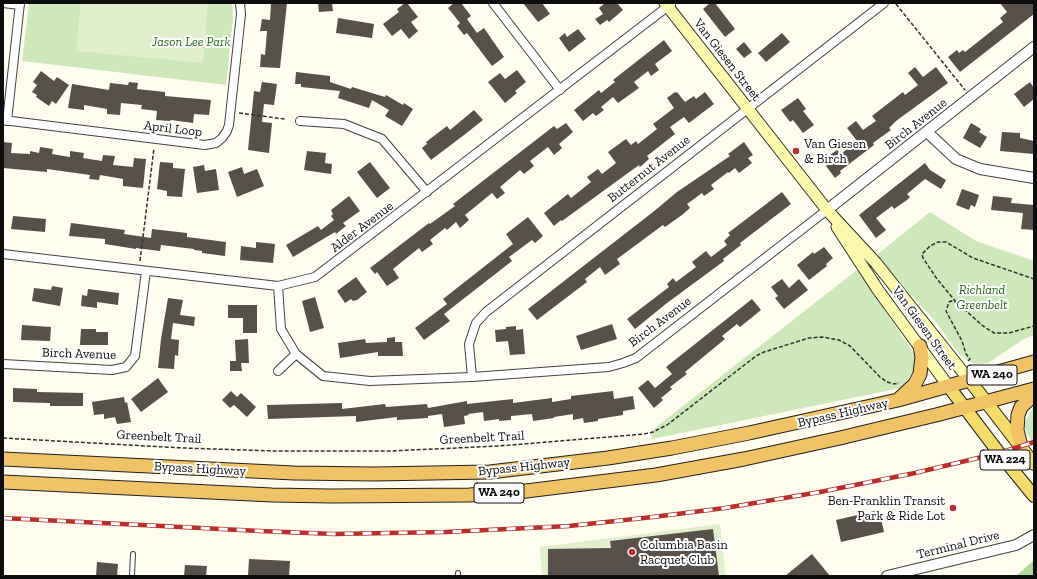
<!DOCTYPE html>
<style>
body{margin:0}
#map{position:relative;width:1037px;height:579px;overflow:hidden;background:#fefdf0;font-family:"Zilla Slab",serif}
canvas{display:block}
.frame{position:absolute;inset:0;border:4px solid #0e0e0e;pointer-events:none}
</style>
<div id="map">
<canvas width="1037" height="579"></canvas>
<div class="frame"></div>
</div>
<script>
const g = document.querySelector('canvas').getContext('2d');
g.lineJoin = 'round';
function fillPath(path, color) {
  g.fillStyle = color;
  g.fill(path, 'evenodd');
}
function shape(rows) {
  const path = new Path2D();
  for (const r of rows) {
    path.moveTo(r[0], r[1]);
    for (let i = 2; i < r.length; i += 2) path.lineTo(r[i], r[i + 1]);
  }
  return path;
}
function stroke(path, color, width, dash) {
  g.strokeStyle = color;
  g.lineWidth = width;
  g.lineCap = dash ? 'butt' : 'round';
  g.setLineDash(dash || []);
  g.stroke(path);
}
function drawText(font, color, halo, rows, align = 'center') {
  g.font = font + ' "Zilla Slab",serif';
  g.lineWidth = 4;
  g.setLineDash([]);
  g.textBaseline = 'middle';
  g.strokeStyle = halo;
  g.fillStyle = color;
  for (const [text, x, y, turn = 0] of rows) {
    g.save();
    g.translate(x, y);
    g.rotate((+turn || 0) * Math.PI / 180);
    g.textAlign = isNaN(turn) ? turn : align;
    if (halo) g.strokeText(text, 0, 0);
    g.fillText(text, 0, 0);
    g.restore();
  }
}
fillPath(shape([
 [29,3,232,3,233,18,226,85,22,61],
 [930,212,976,241,1034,261,1034,335,1024,339,988,363,979,364,972,363,959,354,935,321,877,258,878,254],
 [857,270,915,355,913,372,901,388,652,439,651,431],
 [1033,408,1034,408,1034,444,1028,436,1024,424]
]), '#cfe8bb');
fillPath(shape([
 [1034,560,1034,576,1016,576]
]), '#b2d89b');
fillPath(shape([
 [81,3,208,3,203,63,76,51],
 [720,524,726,576,542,576,540,547]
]), '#e1efcc');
fillPath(shape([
 [271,3,287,3,280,68,260,67,261,54,265,55,267,31,260,31,262,19,270,20],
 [318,3,332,3,333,11,319,12],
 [405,3,407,3,418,17,411,22,418,31,409,39,401,29,392,36,383,24,399,12,397,9],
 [454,3,461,3,471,16,467,19,477,33,484,28,504,57,492,66,467,33,464,35,457,26,460,23,448,8],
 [523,3,542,3,550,14,538,22],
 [605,3,617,3,623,10,609,22,607,20,600,25,595,19,603,14,599,8],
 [710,3,715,3,735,29,725,37,703,9],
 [1000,3,1034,3,1034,14,960,72,948,57,957,50,959,53,963,50,965,52,1003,22,1000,18,1007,12],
 [338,18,374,24,372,38,336,33],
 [578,29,586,39,569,52,559,38,565,33,567,37],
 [782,33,790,42,766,62,758,53],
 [664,40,672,51,655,64,659,70,651,76,648,71,634,82,639,88,618,103,613,97,601,107,604,110,596,116,593,113,583,121,574,110,599,90,601,93,615,82,613,80],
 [744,42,752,52,744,58,736,49],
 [915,67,923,77,936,67,948,83,896,121,889,128,891,130,873,143,874,145,840,171,841,173,835,178,826,166,829,163,827,161,832,158,830,155,837,150,841,154,857,141,847,128,856,121,863,130,876,121,872,116,903,92,905,95,918,85,908,73],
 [517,70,526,82,515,91,517,93,505,103,488,82,500,73,505,79],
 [41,71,54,81,57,77,69,85,56,104,52,101,49,106,36,97,37,95,32,92,37,85,33,82],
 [296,72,330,76,330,82,351,89,352,87,385,97,386,95,403,105,404,103,413,109,402,126,385,116,389,110,372,100,369,108,338,98,340,91,301,87,301,84,295,84],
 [129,82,138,83,137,89,165,92,165,96,211,100,209,115,194,114,193,123,171,120,170,121,156,120,157,111,141,109,142,105,121,103,120,115,107,114,107,109,84,105,84,110,68,108,72,84,109,90,110,83,128,85],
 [262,82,277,84,274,105,264,104,262,122,272,123,269,153,248,150,254,91,260,92],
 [1030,82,1034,88,1034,99,1024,107,1014,94],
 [675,92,676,93,677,92,685,102,694,96,696,99,705,92,714,104,689,123,684,117,670,127,675,134,647,156,649,159,640,167,639,165,562,221,561,220,554,226,544,213,568,194,571,198,591,182,587,177,598,169,602,174,616,163,608,152,626,139,631,145,636,141,638,144,657,129,653,124,674,108,667,98],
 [798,98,806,109,803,111,814,125,803,133,793,120,790,122,781,110],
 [474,110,483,120,464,135,431,160,422,148,427,144,426,142,447,126,450,130],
 [566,123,573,132,559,144,562,148,554,155,548,147,530,161,534,166,524,174,520,170,500,187,505,193,497,199,492,193,465,215,469,220,460,228,456,222,447,230,445,228,430,240,433,244,422,252,419,248,393,269,399,278,387,286,377,272,375,274,370,268,429,223,430,224,455,206,453,204,554,126,557,129],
 [971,123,981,129,979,132,987,137,980,148,963,138],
 [1002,132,1020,133,1020,138,1034,141,1034,154,1000,151],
 [3,142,12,143,11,153,30,154,30,151,39,153,40,147,53,149,52,154,70,157,70,151,84,153,83,158,102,161,103,155,115,156,113,165,133,167,134,158,146,159,143,188,123,186,123,179,100,175,99,180,89,179,90,175,47,169,47,172,3,168],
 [744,142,753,155,748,158,752,163,739,173,735,168,729,173,728,172,711,185,714,189,704,196,702,193,687,204,690,208,682,215,665,227,663,225,617,259,620,264,605,275,600,267,585,279,587,282,537,320,528,309,653,212,677,192,730,156,728,154],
 [307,151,326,153,325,163,332,164,331,174,304,170],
 [160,162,173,163,173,168,185,169,182,197,167,196,167,191,157,189],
 [370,162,390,188,377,198,357,172],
 [925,163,930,170,946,180,941,189,925,179,907,194,910,197,907,200,894,209,892,206,876,218,886,230,876,238,859,215],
 [204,165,205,171,216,169,219,190,197,193,193,167],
 [242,167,244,174,257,169,264,186,237,197,228,172],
 [962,189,979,195,975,207,971,205,969,210,956,205],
 [782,192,791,204,740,243,741,245,723,259,724,261,667,303,635,329,627,319,669,287,667,284,673,278,676,282,696,267,692,262,706,251,711,257,727,245,724,241,730,235,728,233],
 [349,196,360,211,343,223,346,226,336,234,335,232,293,257,286,245,318,226,321,230,334,220,331,216,333,214,331,210],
 [993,196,1012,198,1011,203,1034,205,1034,230,1021,229,1023,213,991,210],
 [13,216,46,219,45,232,11,229],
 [528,217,543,236,535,243,532,240,509,257,512,261,444,314,450,321,424,340,415,328,447,304,443,299,513,244,506,234],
 [71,223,125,230,124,234,151,238,152,229,187,233,187,237,226,242,225,256,202,253,202,251,194,250,194,249,161,245,160,251,136,248,136,249,105,244,105,239,69,236],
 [256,242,275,244,273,263,240,260,241,246,256,248],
 [824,247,833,258,826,264,827,266,809,280,797,265,813,252,814,254],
 [356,277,367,292,357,300,353,301,351,299,345,303,337,291],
 [782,279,789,288,799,279,808,290,784,309,775,298,778,296,771,287],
 [52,286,63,288,60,306,32,301,34,288,51,290],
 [88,289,119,293,118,305,97,302,97,308,81,306,82,295,87,296],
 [315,297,324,328,310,332,302,301],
 [168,298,183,300,180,315,195,317,194,326,173,323,171,339,179,340,178,356,175,355,174,369,158,368,161,339],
 [752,299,761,310,740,327,737,324,722,336,725,339,685,372,687,374,670,387,672,389,661,398,663,400,654,408,638,388,648,380,655,388,672,374,666,367],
 [228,305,257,305,257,333,243,333,243,318,228,318],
 [612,324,617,339,581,350,576,336],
 [22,325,51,327,50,341,21,340],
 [516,326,516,330,523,329,525,354,510,355,508,341,496,342,495,330,506,329,506,327],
 [81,329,96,329,96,332,108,332,108,345,80,345],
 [395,337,395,342,402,342,403,356,378,356,378,352,340,358,338,343,365,339,366,343,387,342,387,338],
 [248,339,249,363,241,363,242,371,230,371,230,361,236,361,235,340],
 [158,378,168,392,141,412,131,399],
 [13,388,37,389,37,392,83,393,83,406,50,406,50,403,13,402],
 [231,391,237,397,241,393,256,407,247,417,234,405,230,408,222,400],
 [613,391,614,399,633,396,635,409,623,411,623,415,598,419,598,421,584,423,583,418,573,420,573,414,554,417,554,418,533,421,532,414,511,416,511,420,499,421,499,419,484,421,483,412,468,414,469,415,464,416,465,424,444,427,442,414,428,416,428,418,397,420,397,417,356,422,356,416,268,419,267,405,342,403,342,409,385,404,386,407,427,404,428,408,467,401,467,404,513,399,513,403,552,398,552,402,571,399,571,396],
 [124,397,125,403,127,402,131,422,117,424,115,417,104,419,104,414,94,415,92,402],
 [879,510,884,532,841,542,836,520],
 [713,529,719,576,548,576,548,549,611,548,610,541],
 [812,554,830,576,785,576],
 [249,559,290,561,289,576,248,576],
 [97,562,118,564,117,576,96,576],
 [185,565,207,566,206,576,184,576]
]), '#57504b');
const service = shape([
 [458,573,458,576],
 [132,576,133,554]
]);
const minor = shape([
 [3,3,20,5],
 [493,3,560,90],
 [3,120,205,145,216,143,222,138,227,131,229,125,241,14,240,3],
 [7,121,20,3],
 [300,121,344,124,382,139,427,192],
 [3,254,278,286,315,277,671,4],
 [278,286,281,329,296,354,323,376,370,381,472,377,609,367,623,363,636,358,827,210],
 [3,364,112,370,126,367,135,356,146,271],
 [278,371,296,354],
 [472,377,469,344,476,323,486,312,884,3]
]);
const tertiary = shape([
 [927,132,956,159,980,169,1034,178],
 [827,210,1034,47],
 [887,576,1016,545,1034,535]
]);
const secondary = shape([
 [665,3,827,210,876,263,970,381],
 [837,227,878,290,949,387]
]);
const primary = shape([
 [970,381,1034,464],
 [949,387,999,453,1034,496]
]);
const trunk = shape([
 [900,398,915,384,920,374,922,357,920,346],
 [1021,446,1017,430,1018,415,1021,407,1034,395],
 [3,459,294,473,374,474,490,472,608,458,672,448,749,433,898,400,1034,362],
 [3,482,272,495,332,496,469,495,518,492,656,475,744,459,840,438,940,414,1034,389]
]);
stroke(service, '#414141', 6);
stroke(minor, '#414141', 10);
stroke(tertiary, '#414141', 12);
stroke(secondary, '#303030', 13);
stroke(primary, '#1f1f1f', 14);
stroke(trunk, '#1f1f1f', 15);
stroke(shape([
 [896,4,965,90],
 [239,113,285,119],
 [140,261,154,148],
 [956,302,937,279,923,258,922,254,930,246,938,242,946,242,973,258,1034,279],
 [968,361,970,359,966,354,962,341,946,311,949,302,951,301,956,302,983,326,994,333,1009,333,1034,326],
 [3,438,183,448,275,451,390,451,499,446,644,434,653,432,667,425,756,356,764,352,809,338,822,337,839,340,850,346,880,377,887,382,894,384,899,383]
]), '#303030', 1.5, [4, 2]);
stroke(service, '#fff', 4);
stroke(minor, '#fff', 8);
stroke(tertiary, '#fff', 10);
stroke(secondary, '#fbf9ae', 11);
stroke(primary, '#f2dc6c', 12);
stroke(trunk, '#f0c466', 13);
const rail = shape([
 [3,518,260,531,334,534,446,532,569,526,653,517,725,508,820,492,915,473,999,453,1034,442]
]);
stroke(rail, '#b92f2c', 4.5);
stroke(rail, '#fff', 3, [9]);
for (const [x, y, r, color] of [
 [796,151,4,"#b92f2c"],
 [953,508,4,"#b92f2c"],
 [632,552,4,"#b92f2c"]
]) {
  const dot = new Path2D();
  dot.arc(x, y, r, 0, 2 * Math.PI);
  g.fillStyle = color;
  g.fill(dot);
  stroke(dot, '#fff', 1.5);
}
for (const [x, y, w] of [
 [992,375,50],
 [1005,460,50],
 [499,493,50]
]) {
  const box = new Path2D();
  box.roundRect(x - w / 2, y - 10, w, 20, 3);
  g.fillStyle = '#fff';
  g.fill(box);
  stroke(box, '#0e0e0e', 1);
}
drawText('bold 12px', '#0e0e0e', null, [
 ["WA 240",992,375],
 ["WA 224",1005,460],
 ["WA 240",499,493]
]);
drawText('italic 13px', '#2a6421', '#fff', [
 ["Jason Lee Park",191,42],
 ["Richland",982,290],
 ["Greenbelt",982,305]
]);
drawText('13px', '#0e0e0e', '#fff', [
 ["Van Giesen Street",727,60,52],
 ["Birch Avenue",916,124,-38],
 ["April Loop",173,129,7],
 ["Butternut Avenue",649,169,-38],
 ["Alder Avenue",362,227,-37],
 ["Birch Avenue",660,322,-37],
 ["Van Giesen Street",924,328,54],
 ["Birch Avenue",79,354,2],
 ["Bypass Highway",843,413,-13],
 ["Greenbelt Trail",159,437,3],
 ["Greenbelt Trail",482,438,-3],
 ["Bypass Highway",524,467,-6],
 ["Bypass Highway",200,469,3],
 ["Terminal Drive",958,545,-14]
]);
drawText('13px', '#0e0e0e', '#fff', [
 ["Van Giesen",804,144],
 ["& Birch",804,159],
 ["Ben-Franklin Transit",945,501,"right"],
 ["Park & Ride Lot",945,516,"right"],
 ["Columbia Basin",640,545],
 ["Racquet Club",640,560]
], 'left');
</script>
